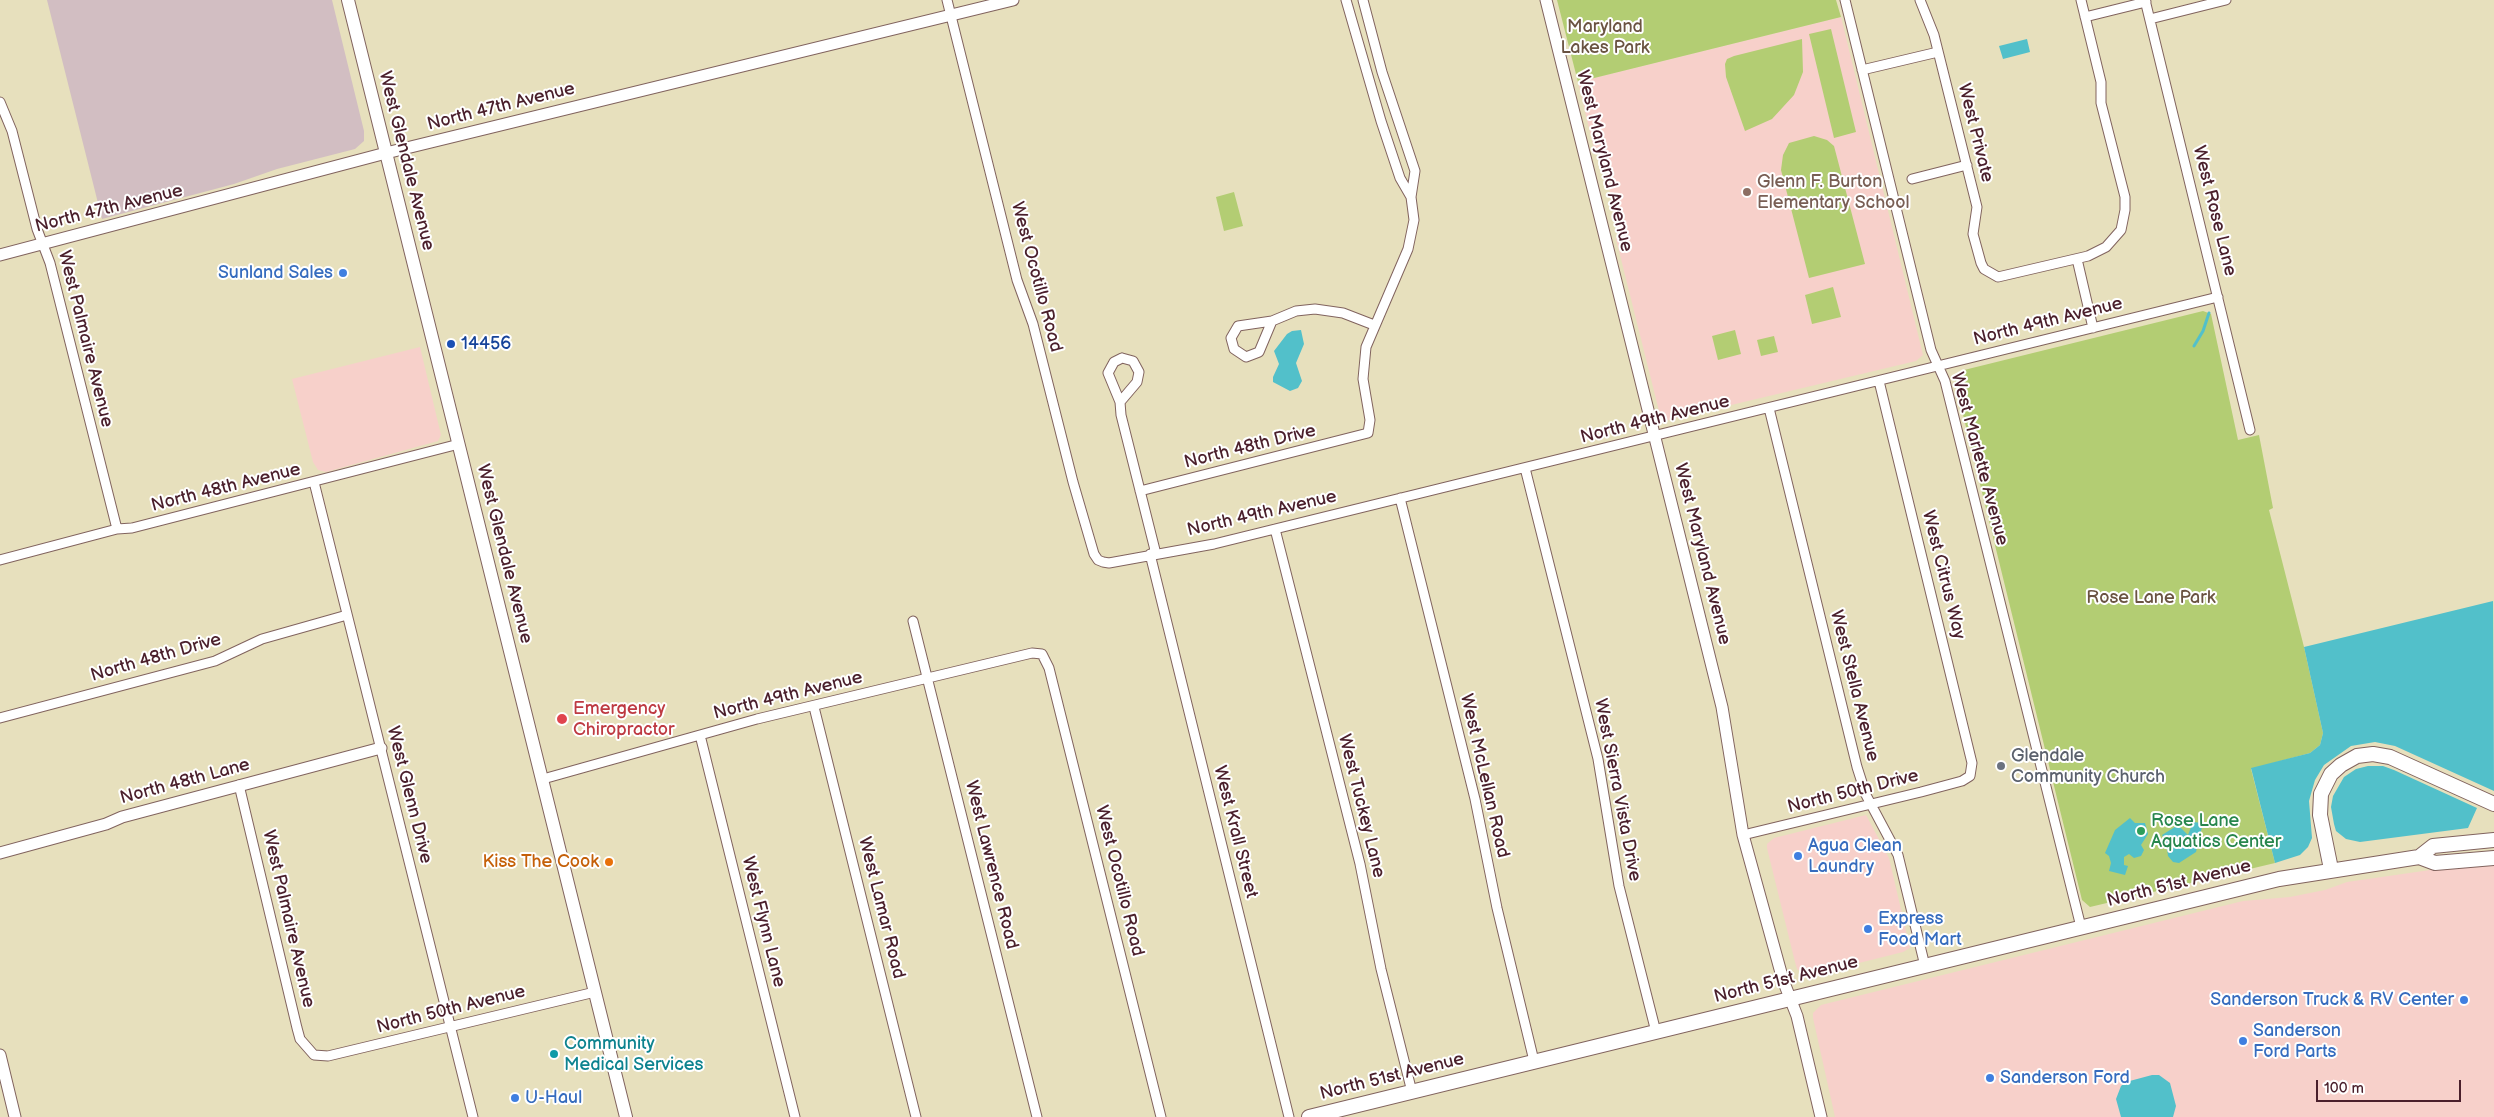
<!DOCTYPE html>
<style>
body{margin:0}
#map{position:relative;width:2494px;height:1117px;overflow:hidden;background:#e7e0bd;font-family:"Balsamiq Sans",sans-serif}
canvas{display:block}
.scale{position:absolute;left:2316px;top:1080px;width:145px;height:22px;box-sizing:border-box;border:2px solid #4a1f2b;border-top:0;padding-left:6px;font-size:15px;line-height:18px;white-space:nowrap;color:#4a1f2b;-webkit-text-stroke:4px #fff;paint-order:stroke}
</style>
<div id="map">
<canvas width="2494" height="1117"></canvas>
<div class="scale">100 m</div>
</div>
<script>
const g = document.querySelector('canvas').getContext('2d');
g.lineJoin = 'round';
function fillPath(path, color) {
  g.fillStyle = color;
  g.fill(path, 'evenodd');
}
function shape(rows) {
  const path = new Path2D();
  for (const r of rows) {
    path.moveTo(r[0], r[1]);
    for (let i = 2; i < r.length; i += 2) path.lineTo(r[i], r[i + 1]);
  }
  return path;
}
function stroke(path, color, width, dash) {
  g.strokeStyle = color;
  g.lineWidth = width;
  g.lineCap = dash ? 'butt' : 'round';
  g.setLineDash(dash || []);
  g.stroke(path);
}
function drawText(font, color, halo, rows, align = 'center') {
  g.font = font + ' "Balsamiq Sans",sans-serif';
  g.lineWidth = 4;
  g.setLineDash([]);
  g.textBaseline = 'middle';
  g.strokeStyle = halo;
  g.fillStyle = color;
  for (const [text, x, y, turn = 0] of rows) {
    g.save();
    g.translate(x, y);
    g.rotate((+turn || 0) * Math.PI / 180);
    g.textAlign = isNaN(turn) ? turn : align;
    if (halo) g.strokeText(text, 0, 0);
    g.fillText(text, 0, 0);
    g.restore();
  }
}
fillPath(shape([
 [1841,17,1923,355,1916,361,1664,421,1660,415,1616,239,1619,229,1601,156,1594,149,1578,82],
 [420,347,441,435,438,441,326,472,318,470,313,462,292,379],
 [1866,815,1889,858,1910,948,1903,952,1811,975,1805,975,1797,969,1795,962,1767,848,1767,844,1774,838],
 [2494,865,2494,1117,1835,1117,1813,1018,1813,1013,1821,1005,2243,901,2290,897,2325,890,2347,882,2437,869]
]), '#f7d0ca');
fillPath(shape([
 [47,0,332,0,364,131,364,141,355,149,277,169,234,184,102,219]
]), '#d2bec2');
fillPath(shape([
 [1557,0,1836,0,1841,17,1578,82],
 [1831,29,1856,132,1834,138,1809,34],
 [1802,39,1803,72,1794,95,1772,119,1745,131,1726,77,1725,64,1727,59,1734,56],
 [1814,136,1827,140,1834,146,1865,264,1809,278,1781,170,1783,155,1789,143],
 [1234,192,1243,226,1224,231,1216,197],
 [1833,287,1841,317,1812,324,1805,295],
 [2203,311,2211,314,2238,440,2259,435,2273,508,2269,510,2304,647,2323,733,2320,745,2310,753,2251,769,2275,863,2090,907,2082,900,1955,382,1955,375,1960,371],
 [1735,330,1741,354,1718,360,1712,336],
 [1774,336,1778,352,1761,356,1757,340]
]), '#b3cd73');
fillPath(shape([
 [2027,39,2030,52,2003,59,1999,46],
 [1301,330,1304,344,1296,363,1302,381,1298,388,1290,391,1273,382,1273,377,1279,364,1274,351,1287,334,1292,331],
 [2493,601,2494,791,2395,746,2375,742,2351,746,2324,765,2315,780,2309,801,2312,838,2308,847,2300,855,2275,863,2251,768,2310,753,2320,745,2323,733,2304,647],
 [2368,766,2383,766,2394,770,2477,808,2468,828,2360,842,2346,839,2336,831,2334,824,2331,807,2333,796,2344,777,2356,769],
 [2130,818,2135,823,2145,823,2148,834,2141,845,2144,850,2141,856,2134,858,2129,854,2124,857,2124,865,2128,866,2125,875,2109,871,2111,863,2109,856,2105,853,2115,830],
 [2193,822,2203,823,2196,852,2179,863,2173,862,2168,856,2166,842,2162,835,2178,825,2188,835],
 [2152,1075,2159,1075,2170,1083,2176,1106,2173,1117,2121,1117,2116,1099,2121,1086,2126,1082]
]), '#52c0ca');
stroke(shape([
 [2194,346,2203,331,2209,313]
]), '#52c0ca', 3);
const minor = shape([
 [947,0,1017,280,1033,324,1073,482,1094,554,1098,560,1103,562,1109,563,1214,544,2218,297],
 [1346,0,1381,121,1400,178,1411,197],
 [1845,0,1931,350,1945,381,2081,927],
 [1920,0,1934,35,1977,207,1973,234,1981,263,1984,269,1998,277,2088,256,2106,247,2121,230,2125,210,2125,197,2101,103,2101,82,2081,0],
 [2145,0,2250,430],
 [2085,17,2146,2],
 [2150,19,2226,0],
 [1862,70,1938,52],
 [0,102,12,131,37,229,50,263,117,529],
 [1912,179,1967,165],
 [2077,259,2093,328],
 [1272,321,1259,352,1246,357,1234,349,1231,338,1238,326,1272,321],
 [1272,321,1296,311,1315,309,1343,313,1374,325],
 [1122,358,1133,361,1139,372,1137,382,1120,402,1108,373,1114,362,1122,358],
 [1120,402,1121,415,1156,554],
 [1769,408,1857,767,1866,795,1898,855,1925,966],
 [1525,468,1598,759,1619,886,1656,1032],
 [314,482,473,1117],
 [1140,491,1368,433,1370,420,1363,379,1366,347,1408,249,1414,220,1411,197,1415,171,1382,72,1363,0],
 [1400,498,1475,799,1497,908,1534,1061],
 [1275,529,1360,864,1381,969,1412,1092],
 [1150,554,1289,1117],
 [0,560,117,529,132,528,459,444],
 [913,621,1037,1117],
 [814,707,916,1117],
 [0,718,215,661,262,639,347,615],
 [700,735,795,1117],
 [543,779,757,719,1032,653,1042,654,1049,668,1161,1117],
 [239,785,297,1028,300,1039,314,1055,328,1056,595,992],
 [1743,835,1921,792,1962,781,1970,776,1972,763,1879,381]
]);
const tertiary = shape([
 [1546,0,1722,707,1743,835,1783,980,1797,1016,1821,1117],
 [0,255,386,153,1013,0],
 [0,853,106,824,122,817,381,748],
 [0,1055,15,1117]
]);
const secondary = shape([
 [348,0,626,1117]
]);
const primary = shape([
 [2419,857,2433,846,2494,840],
 [2331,869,2320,815,2321,794,2331,774,2341,765,2357,756,2373,754,2390,757,2494,804],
 [1309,1117,2279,879,2419,857,2435,863,2494,858]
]);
stroke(minor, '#81635e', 11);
stroke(tertiary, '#81635e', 13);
stroke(secondary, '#81635e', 14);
stroke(primary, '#81635e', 16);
stroke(minor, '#fff', 9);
stroke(tertiary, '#fff', 11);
stroke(secondary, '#fff', 12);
stroke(primary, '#fff', 14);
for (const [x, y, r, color] of [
 [1747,192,5,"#8d6e63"],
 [343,273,5,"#3f7fe0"],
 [451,344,5,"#1a4fb4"],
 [562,719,6,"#e0444e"],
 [2001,766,5,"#6b7280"],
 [2141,831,5,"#2e9e5b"],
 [1798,856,5,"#3f7fe0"],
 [609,862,5,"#e8710a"],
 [1868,929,5,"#3f7fe0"],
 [2464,1000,5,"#3f7fe0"],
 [2243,1041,5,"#3f7fe0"],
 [554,1054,5,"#0f9aa8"],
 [1990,1078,5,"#3f7fe0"],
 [515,1098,5,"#3f7fe0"]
]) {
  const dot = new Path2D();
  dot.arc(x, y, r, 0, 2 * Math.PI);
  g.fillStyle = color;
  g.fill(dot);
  stroke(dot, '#fff', 2);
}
drawText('18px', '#6a5341', '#fff', [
 ["Maryland",1605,27],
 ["Lakes Park",1605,48],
 ["Rose Lane Park",2151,598]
]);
drawText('18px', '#4a1f2b', '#fff', [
 ["North 47th Avenue",501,107,-14],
 ["West Private",1975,133,76],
 ["West Glendale Avenue",406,161,76],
 ["West Maryland Avenue",1604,161,76],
 ["North 47th Avenue",109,209,-14],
 ["West Rose Lane",2214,211,76],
 ["West Ocotillo Road",1036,277,75],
 ["North 49th Avenue",2048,322,-14],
 ["West Palmaire Avenue",85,339,76],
 ["North 49th Avenue",1655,420,-14],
 ["North 48th Drive",1250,447,-14],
 ["West Marlette Avenue",1979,459,75],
 ["North 48th Avenue",226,488,-14],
 ["North 49th Avenue",1262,514,-13],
 ["West Glendale Avenue",504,554,76],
 ["West Maryland Avenue",1702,554,76],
 ["West Citrus Way",1943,575,76],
 ["North 48th Drive",156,658,-16],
 ["West Stella Avenue",1854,686,76],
 ["North 49th Avenue",788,696,-14],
 ["West McLellan Road",1484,776,77],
 ["North 48th Lane",185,782,-15],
 ["West Sierra Vista Drive",1617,790,79],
 ["North 50th Drive",1853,792,-14],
 ["West Glenn Drive",409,795,76],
 ["West Tuckey Lane",1361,806,76],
 ["West Krall Street",1235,832,76],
 ["West Lawrence Road",991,865,76],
 ["West Ocotillo Road",1119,881,76],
 ["North 51st Avenue",2179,884,-14],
 ["West Lamar Road",881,908,76],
 ["West Palmaire Avenue",288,919,77],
 ["West Flynn Lane",763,922,76],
 ["North 51st Avenue",1786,980,-14],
 ["North 50th Avenue",451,1010,-14],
 ["North 51st Avenue",1392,1077,-14]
]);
drawText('18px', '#785e54', '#fff', [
 ["Glenn F. Burton",1757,182],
 ["Elementary School",1757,203]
], 'left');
drawText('18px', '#366cbe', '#fff', [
 ["Sunland Sales",333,273,"right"],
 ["Agua Clean",1808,846],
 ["Laundry",1808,867],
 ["Express",1878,919],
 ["Food Mart",1878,940],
 ["Sanderson Truck & RV Center",2454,1000,"right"],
 ["Sanderson",2253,1031],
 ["Ford Parts",2253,1052],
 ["Sanderson Ford",2000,1078],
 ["U-Haul",525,1098]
], 'left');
drawText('18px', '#164399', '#fff', [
 ["14456",461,344]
], 'left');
drawText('18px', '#be3a42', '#fff', [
 ["Emergency",573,709],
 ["Chiropractor",573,730]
], 'left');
drawText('18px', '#5b616d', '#fff', [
 ["Glendale",2011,756],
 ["Community Church",2011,777]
], 'left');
drawText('18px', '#27864d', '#fff', [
 ["Rose Lane",2151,821],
 ["Aquatics Center",2151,842]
], 'left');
drawText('18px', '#c56008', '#fff', [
 ["Kiss The Cook",599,862]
], 'right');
drawText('18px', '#0d838f', '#fff', [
 ["Community",564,1044],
 ["Medical Services",564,1065]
], 'left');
</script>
